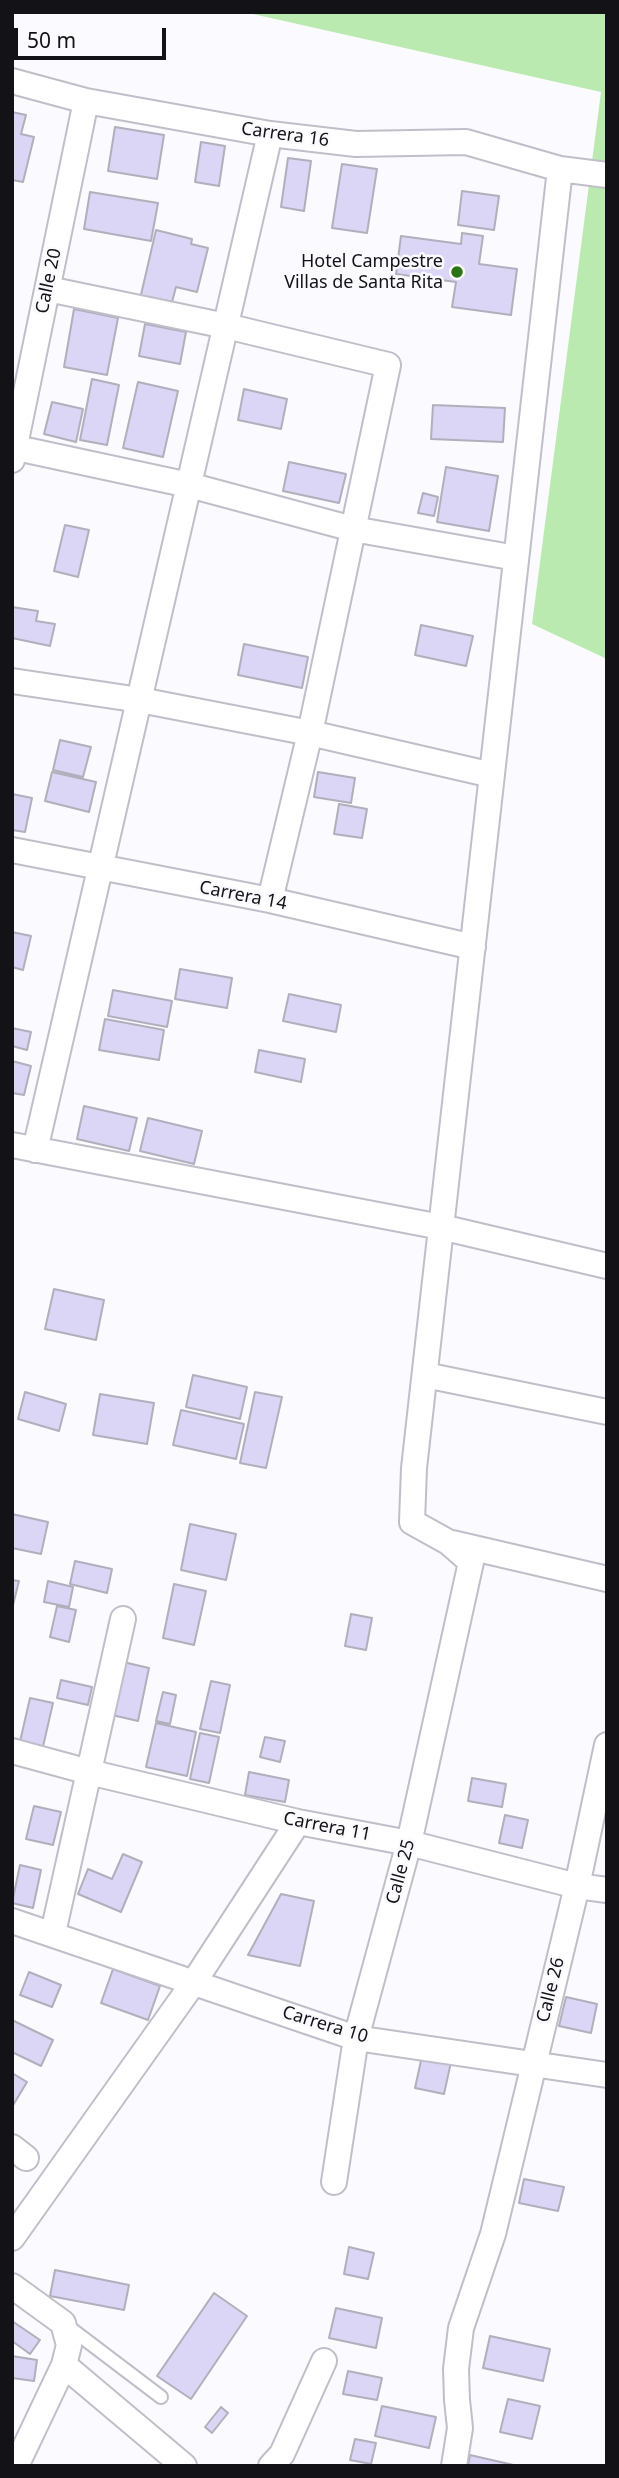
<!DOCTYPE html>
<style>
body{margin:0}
#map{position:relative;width:619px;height:2478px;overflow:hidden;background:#fbfaff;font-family:"Noto Sans",sans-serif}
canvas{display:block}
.frame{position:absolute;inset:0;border:14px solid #131216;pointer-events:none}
.scale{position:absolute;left:14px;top:28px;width:152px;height:32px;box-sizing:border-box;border:4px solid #131216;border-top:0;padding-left:9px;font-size:21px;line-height:24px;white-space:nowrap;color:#131216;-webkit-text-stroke:5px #fbfaff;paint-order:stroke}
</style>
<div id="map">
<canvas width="619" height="2478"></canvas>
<div class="frame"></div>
<div class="scale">50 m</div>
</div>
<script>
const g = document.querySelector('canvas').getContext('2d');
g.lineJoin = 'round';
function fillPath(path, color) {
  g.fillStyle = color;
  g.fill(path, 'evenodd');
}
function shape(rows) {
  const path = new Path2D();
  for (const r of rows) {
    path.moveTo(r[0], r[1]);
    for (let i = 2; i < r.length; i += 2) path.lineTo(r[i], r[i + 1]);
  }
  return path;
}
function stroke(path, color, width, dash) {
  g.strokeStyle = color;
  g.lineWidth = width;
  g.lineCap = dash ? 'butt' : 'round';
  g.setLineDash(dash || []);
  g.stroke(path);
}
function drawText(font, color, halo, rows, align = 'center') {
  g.font = font + ' "Noto Sans",sans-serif';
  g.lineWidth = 5;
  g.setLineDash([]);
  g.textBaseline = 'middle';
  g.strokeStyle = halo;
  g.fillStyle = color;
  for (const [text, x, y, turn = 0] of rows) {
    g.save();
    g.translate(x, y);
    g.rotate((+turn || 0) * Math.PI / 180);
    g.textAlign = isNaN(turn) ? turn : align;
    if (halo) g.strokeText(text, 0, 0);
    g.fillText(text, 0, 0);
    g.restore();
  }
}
fillPath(shape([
 [244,12,607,12,607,659,532,624,601,92]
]), '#bbeab1');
const building = shape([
 [12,112,26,115,21,134,34,137,23,182,12,180,12,112],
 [115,127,164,135,157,179,108,171,115,127],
 [201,142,225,146,219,186,195,182,201,142],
 [288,158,311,161,304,211,281,207,288,158],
 [342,164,377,169,367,233,332,228,342,164],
 [462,191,499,196,494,230,458,225,462,191],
 [90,192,158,203,151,241,84,229,90,192],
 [156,230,192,239,191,244,208,248,197,292,176,287,171,306,140,299,156,230],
 [462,233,483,236,479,264,517,269,511,315,452,307,456,282,396,274,401,236,461,244,462,233],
 [74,309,118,318,107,375,64,367,74,309],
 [145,324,186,332,180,364,139,356,145,324],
 [92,379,119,385,107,445,80,440,92,379],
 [138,382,178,391,163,457,123,448,138,382],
 [244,389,287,399,281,429,238,420,244,389],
 [52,402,83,409,76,442,44,434,52,402],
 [433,405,505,408,503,442,431,439,433,405],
 [289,462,346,474,339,503,283,491,289,462],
 [446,467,498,476,489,531,437,522,446,467],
 [423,493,438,497,434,516,418,513,423,493],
 [65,525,89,530,78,577,54,571,65,525],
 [12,607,38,611,36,621,55,624,50,646,12,638,12,607],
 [421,625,473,636,466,666,415,655,421,625],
 [244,644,308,657,302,688,238,675,244,644],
 [60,740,91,747,83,777,53,770,60,740],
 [52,772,96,782,89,812,45,801,52,772],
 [318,772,355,778,351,803,314,797,318,772],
 [12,794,32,798,25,832,12,830,12,794],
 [339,804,367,809,362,838,334,834,339,804],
 [12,932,31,936,23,970,12,967,12,932],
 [180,969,232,978,227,1008,175,999,180,969],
 [113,990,172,1001,167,1027,108,1016,113,990],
 [289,994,341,1005,336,1032,283,1021,289,994],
 [105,1019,164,1030,159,1060,99,1050,105,1019],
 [12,1028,31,1032,27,1050,12,1046,12,1028],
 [259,1050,305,1059,301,1082,255,1072,259,1050],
 [12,1061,31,1066,24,1095,12,1093,12,1061],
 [84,1106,137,1118,129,1151,77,1139,84,1106],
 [148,1118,202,1131,194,1164,140,1151,148,1118],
 [54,1289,104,1300,96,1340,45,1329,54,1289],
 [193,1375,247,1387,240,1419,186,1407,193,1375],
 [25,1392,66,1404,59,1431,18,1419,25,1392],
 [255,1392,282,1397,266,1468,240,1463,255,1392],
 [100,1394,154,1403,147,1444,93,1435,100,1394],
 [181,1410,244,1424,236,1459,173,1445,181,1410],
 [12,1514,48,1522,41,1554,12,1548,12,1514],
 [190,1524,236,1534,226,1580,181,1570,190,1524],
 [75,1561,112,1569,107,1593,70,1584,75,1561],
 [12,1580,19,1581,12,1609,12,1580],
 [48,1581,73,1587,69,1607,44,1602,48,1581],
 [174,1584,206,1591,194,1645,163,1638,174,1584],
 [57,1606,76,1610,69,1642,50,1637,57,1606],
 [351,1614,372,1618,366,1650,345,1646,351,1614],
 [123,1662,149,1668,138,1721,112,1715,123,1662],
 [61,1680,92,1687,88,1705,57,1698,61,1680],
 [211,1681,230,1685,220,1733,200,1729,211,1681],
 [163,1692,176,1695,170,1724,156,1721,163,1692],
 [30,1698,53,1703,42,1751,19,1746,30,1698],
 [156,1723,196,1732,187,1776,146,1767,156,1723],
 [200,1733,219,1737,209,1783,190,1779,200,1733],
 [265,1737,285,1741,280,1762,260,1757,265,1737],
 [249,1772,289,1780,285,1802,245,1795,249,1772],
 [472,1778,506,1784,502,1807,468,1801,472,1778],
 [34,1806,61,1812,53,1845,26,1839,34,1806],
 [505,1815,528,1820,522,1848,499,1843,505,1815],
 [123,1854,142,1862,121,1912,78,1894,88,1869,112,1879,123,1854],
 [20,1865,41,1870,33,1908,12,1903,20,1865],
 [281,1894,314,1901,300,1966,248,1955,281,1894],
 [113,1969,160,1986,148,2020,101,2003,113,1969],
 [29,1972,61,1985,52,2007,20,1995,29,1972],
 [566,1997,597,2004,591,2033,559,2026,566,1997],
 [12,2020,53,2040,41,2066,12,2052,12,2020],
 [422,2056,451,2062,444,2094,415,2088,422,2056],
 [12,2073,27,2082,12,2107,12,2073],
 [524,2179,564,2187,558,2211,519,2203,524,2179],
 [349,2247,374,2253,368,2279,344,2274,349,2247],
 [55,2270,129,2285,124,2310,50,2296,55,2270],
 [214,2293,247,2316,191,2399,157,2376,214,2293],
 [336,2308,382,2318,376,2348,329,2338,336,2308],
 [12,2321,40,2340,30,2354,12,2341,12,2321],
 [490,2336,550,2349,543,2381,483,2368,490,2336],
 [12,2356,37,2360,34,2381,12,2378,12,2356],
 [348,2371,382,2378,377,2400,343,2394,348,2371],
 [508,2399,540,2406,532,2439,500,2432,508,2399],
 [382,2406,436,2417,429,2448,375,2436,382,2406],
 [221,2407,228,2413,212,2433,205,2427,221,2407],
 [355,2439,376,2443,371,2464,350,2460,355,2439],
 [470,2455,518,2466,468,2466,470,2455]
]);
fillPath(building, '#dbd5f6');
stroke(building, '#b1afbb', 2);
const lane = shape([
 [66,2325,161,2397]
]);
const street = shape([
 [12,81,86,101,270,134,356,144,466,142,560,169,607,175],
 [48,289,226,326,388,365,310,733,270,900],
 [12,447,189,485,353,529,516,558],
 [12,460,86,101],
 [12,681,140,700,310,733,492,775],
 [12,850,270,900,473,947],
 [12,1145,441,1227,607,1266],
 [35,1150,270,134],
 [425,1375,607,1412],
 [452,1543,607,1579],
 [12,1751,89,1772,298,1822,409,1843,577,1886,607,1890],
 [12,1921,356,2038,607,2075],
 [53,1933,123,1619],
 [12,2147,26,2158],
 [334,2182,356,2038,409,1843,471,1562,448,1542,412,1522,414,1468,560,169],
 [12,2238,194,1982,298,1822],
 [12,2286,63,2323,69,2345,64,2365,16,2466],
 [64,2365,184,2466],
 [271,2466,282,2454,324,2361],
 [454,2466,460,2428,457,2400,456,2369,461,2328,493,2234,577,1886,607,1745]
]);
stroke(lane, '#c0bec9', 16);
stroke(street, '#c0bec9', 28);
stroke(lane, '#fff', 12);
stroke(street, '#fff', 24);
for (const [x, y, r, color] of [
 [457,272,7,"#2a7317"]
]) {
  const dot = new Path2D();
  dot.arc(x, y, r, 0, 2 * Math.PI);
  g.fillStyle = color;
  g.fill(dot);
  stroke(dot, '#fbfaff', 2.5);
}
drawText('18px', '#131216', '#fbfaff', [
 ["Carrera 16",285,135,8],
 ["Calle 20",49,281,-78],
 ["Carrera 14",243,896,11],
 ["Carrera 11",327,1827,11],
 ["Calle 25",401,1872,-75],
 ["Calle 26",551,1990,-76],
 ["Carrera 10",325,2025,17]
]);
drawText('18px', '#131216', '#fbfaff', [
 ["Hotel Campestre",443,262],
 ["Villas de Santa Rita",443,283]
], 'right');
</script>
